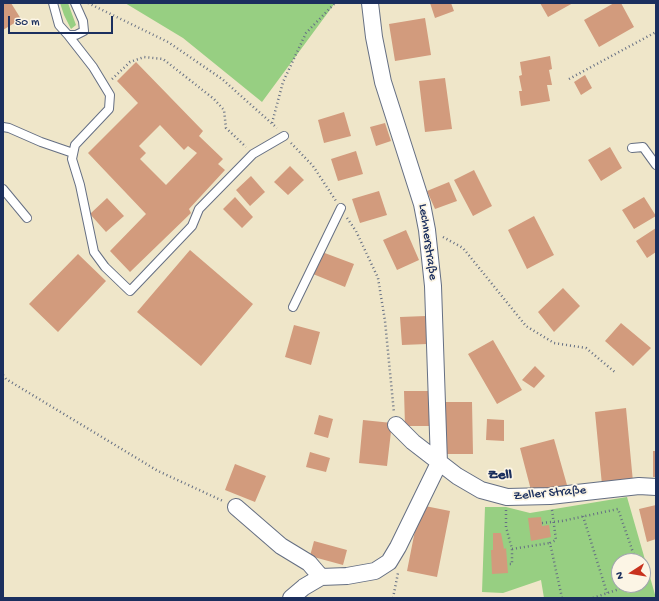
<!DOCTYPE html>
<meta charset="utf-8">
<style>
body{margin:0}
#map{position:relative;width:659px;height:601px;overflow:hidden;background:#efe6c9;font-family:"Gochi Hand",sans-serif}
canvas{display:block}
.frame{position:absolute;inset:0;border:4px solid #1b2f5e;pointer-events:none}
.north{position:absolute;left:611px;top:553px;width:40px;height:40px;box-sizing:border-box;background:#fcf5e5;border:1px solid #a2a6af;border-radius:50%;rotate:258deg;font-size:11px;font-weight:700;line-height:16px;text-align:center;color:#1b2f5e}
.north::after{content:'';display:block;margin:auto;width:14px;height:18px;background:#c8321e;clip-path:polygon(50% 0,100% 100%,50% 72%,0 100%)}
.scale{position:absolute;left:8px;top:16px;width:105px;height:18px;box-sizing:border-box;border:2px solid #1b2f5e;border-top:0;padding-left:5px;font-size:12px;line-height:14px;white-space:nowrap;color:#1b2f5e;-webkit-text-stroke:3px #fcf5e5;paint-order:stroke}
</style>
<div id="map">
<canvas width="659" height="601"></canvas>
<div class="frame"></div>
<div class="north">N</div>
<div class="scale">50 m</div>
</div>
<script>
const g = document.querySelector('canvas').getContext('2d');
g.lineJoin = 'round';
function fillPath(path, color) {
  g.fillStyle = color;
  g.fill(path, 'evenodd');
}
function shape(rows) {
  const path = new Path2D();
  for (const r of rows) {
    path.moveTo(r[0], r[1]);
    for (let i = 2; i < r.length; i += 2) path.lineTo(r[i], r[i + 1]);
  }
  return path;
}
function stroke(path, color, width, dash) {
  g.strokeStyle = color;
  g.lineWidth = width;
  g.lineCap = dash ? 'butt' : 'round';
  g.setLineDash(dash || []);
  g.stroke(path);
}
function drawText(font, color, halo, rows, align = 'center') {
  g.font = font + ' "Gochi Hand",sans-serif';
  g.lineWidth = 3.5;
  g.setLineDash([]);
  g.textBaseline = 'middle';
  g.strokeStyle = halo;
  g.fillStyle = color;
  for (const [text, x, y, turn = 0] of rows) {
    g.save();
    g.translate(x, y);
    g.rotate((+turn || 0) * Math.PI / 180);
    g.textAlign = isNaN(turn) ? turn : align;
    if (halo) g.strokeText(text, 0, 0);
    g.fillText(text, 0, 0);
    g.restore();
  }
}
fillPath(shape([
 [60,3,68,3,76,25,71,29,64,15],
 [125,3,335,3,262,102,183,38],
 [627,497,656,598,544,598,541,580,503,593,482,592,485,507,506,507,530,513],
 [619,561,643,561,643,585,619,585]
]), '#97cf82');
fillPath(shape([
 [3,3,11,3,21,19,3,30],
 [430,3,451,3,454,11,435,18],
 [540,3,573,3,548,17],
 [614,3,621,3,634,27,599,47,584,20],
 [425,18,431,55,395,61,389,24],
 [550,56,552,69,549,70,552,85,547,85,550,101,521,106,519,91,522,91,519,76,522,75,520,62],
 [136,62,203,131,199,136,223,159,218,164,225,170,189,209,191,213,130,272,110,251,146,214,88,153,138,103,117,81],
 [160,125,184,150,188,146,197,153,166,185,140,159,146,153,139,146],
 [585,75,592,88,581,95,574,82],
 [445,78,452,129,425,132,419,81],
 [344,112,351,136,324,143,318,120],
 [385,123,391,141,376,146,370,127],
 [610,147,622,168,601,181,588,160],
 [356,151,363,174,338,181,331,159],
 [290,166,304,180,288,195,274,182],
 [474,170,492,206,473,216,454,180],
 [251,176,265,192,250,206,236,190],
 [449,182,457,201,435,209,427,191],
 [379,191,387,215,360,223,352,199],
 [235,197,253,217,242,228,223,209],
 [644,197,656,216,634,229,622,210],
 [107,198,124,216,106,232,90,214],
 [534,216,554,255,527,269,508,230],
 [656,228,656,252,647,258,636,241],
 [406,230,419,260,397,270,383,240],
 [190,250,253,304,201,366,137,312],
 [322,252,354,264,345,287,313,274],
 [78,254,106,281,58,332,29,304],
 [563,288,580,306,554,332,538,312],
 [426,316,427,344,402,345,400,317],
 [621,323,651,348,633,366,605,341],
 [294,325,320,332,311,365,285,357],
 [493,340,522,390,497,404,468,354],
 [535,366,545,376,534,388,522,380],
 [404,391,430,391,431,426,405,426],
 [445,402,472,402,473,454,445,454],
 [626,408,633,482,602,485,595,412],
 [319,415,333,419,328,438,314,434],
 [487,419,504,420,504,441,486,440],
 [363,420,392,423,387,466,359,463],
 [554,439,567,485,532,494,520,448],
 [653,451,656,451,656,477,653,477],
 [310,452,330,458,326,472,306,467],
 [235,464,266,476,255,502,225,490],
 [420,505,450,511,437,577,407,571],
 [656,505,656,539,647,542,639,509],
 [541,517,542,526,549,525,551,537,531,541,528,518],
 [493,533,501,533,504,549,506,548,508,573,492,574,491,550,493,550],
 [314,541,347,550,343,565,310,556]
]), '#d29b7d');
const lane = shape([
 [53,3,59,25,68,35,76,35,84,31,83,21,75,3],
 [68,35,93,67,110,95,109,109,75,145,72,159,80,185,94,252,105,267,130,291,192,226,199,209,253,154,284,136],
 [3,127,9,128,41,142,73,153],
 [632,148,643,147,656,165],
 [3,189,27,218],
 [293,307,341,208]
]);
const street = shape([
 [396,425,413,442,457,476,481,490,507,497,550,496,639,486,656,487],
 [236,507,281,546,309,563,321,577],
 [291,598,304,587,321,577,347,576,375,571,389,562,398,547,439,463,433,286,427,230,422,204,383,82,374,37,370,3]
]);
stroke(lane, '#656f83', 10);
stroke(street, '#656f83', 18);
stroke(shape([
 [88,3,168,42,222,79,277,128],
 [112,79,130,62,144,57,163,59,214,99,224,110,226,128,246,147],
 [569,79,656,32],
 [272,123,283,82,306,33,335,3],
 [291,143,313,166,336,201],
 [347,218,356,231,378,278,385,321,394,413],
 [443,237,463,248,526,326,554,343,586,348,616,373],
 [3,375,6,379,158,471,223,501],
 [506,510,506,527,512,549,512,564,507,564],
 [552,510,556,540,550,543,562,598],
 [583,516,607,593],
 [542,523,562,521,618,509,636,561],
 [512,549,550,543],
 [393,598,398,573],
 [593,598,631,585]
]), '#656f83', 2.5, [1, 3]);
stroke(lane, '#fff', 8);
stroke(street, '#fff', 16);
drawText('13px', '#1b2f5e', '#fcf5e5', [
 ["Lechnerstraße",427,242,82],
 ["Zeller Straße",550,494,-5]
]);
drawText('bold 15px', '#1b2f5e', '#fcf5e5', [
 ["Zell",500,476]
]);
</script>
